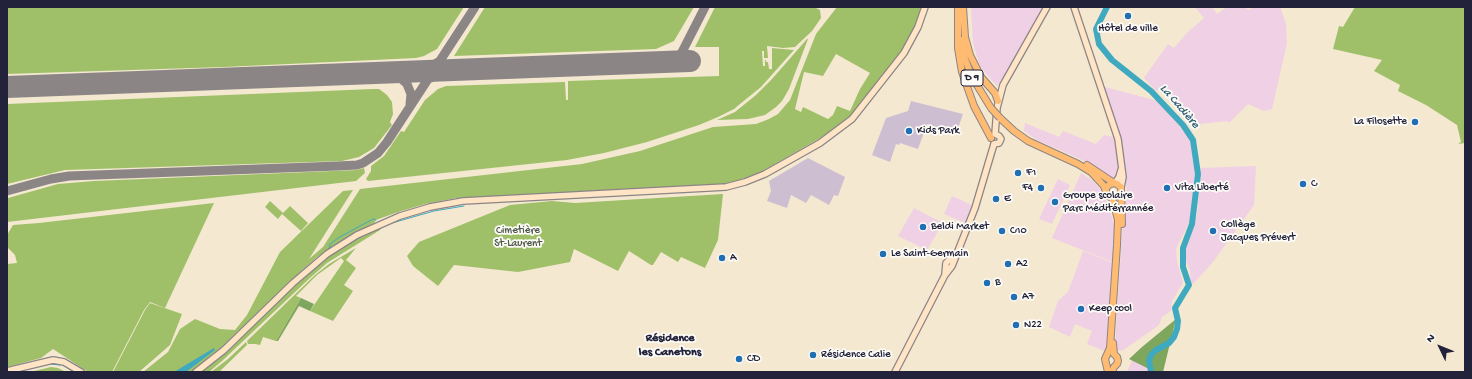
<!DOCTYPE html>
<meta charset="utf-8">
<style>
body{margin:0}
#map{position:relative;width:1472px;height:379px;overflow:hidden;background:#f4e8d1;font-family:"Gochi Hand",sans-serif}
canvas{display:block}
.frame{position:absolute;inset:0;border:8px solid #22223b;pointer-events:none}
.north{position:absolute;left:1420px;top:327px;width:40px;height:40px;-webkit-text-stroke:3px #fdfcf7;paint-order:stroke;rotate:313deg;font-size:11px;font-weight:700;line-height:16px;text-align:center;color:#22223b}
.north::after{content:'';display:block;margin:auto;width:14px;height:18px;background:#22223b;clip-path:polygon(50% 0,100% 100%,50% 72%,0 100%)}
</style>
<div id="map">
<canvas width="1472" height="379"></canvas>
<div class="frame"></div>
<div class="north">N</div>
</div>
<script>
const g = document.querySelector('canvas').getContext('2d');
g.lineJoin = 'round';
function fillPath(path, color) {
  g.fillStyle = color;
  g.fill(path, 'evenodd');
}
function shape(rows) {
  const path = new Path2D();
  for (const r of rows) {
    path.moveTo(r[0], r[1]);
    for (let i = 2; i < r.length; i += 2) path.lineTo(r[i], r[i + 1]);
  }
  return path;
}
function stroke(path, color, width, dash) {
  g.strokeStyle = color;
  g.lineWidth = width;
  g.lineCap = dash ? 'butt' : 'round';
  g.setLineDash(dash || []);
  g.stroke(path);
}
function drawText(font, color, halo, rows, align = 'center') {
  g.font = font + ' "Gochi Hand",sans-serif';
  g.lineWidth = 3.5;
  g.setLineDash([]);
  g.textBaseline = 'middle';
  g.strokeStyle = halo;
  g.fillStyle = color;
  for (const [text, x, y, turn = 0] of rows) {
    g.save();
    g.translate(x, y);
    g.rotate((+turn || 0) * Math.PI / 180);
    g.textAlign = isNaN(turn) ? turn : align;
    if (halo) g.strokeText(text, 0, 0);
    g.fillText(text, 0, 0);
    g.restore();
  }
}
fillPath(shape([
 [971,7,1044,7,1010,67,997,86,980,67,973,43],
 [1195,7,1212,7,1217,14,1227,7,1243,7,1249,10,1254,7,1280,7,1286,24,1287,43,1272,109,1264,111,1248,104,1229,123,1227,121,1192,125,1161,88,1156,91,1144,78,1168,44,1174,48,1187,33,1204,18],
 [1101,86,1158,101,1192,141,1196,175,1192,217,1176,249,1177,261,1183,283,1172,301,1171,311,1162,317,1159,325,1122,351,1116,350,1115,345,1123,217,1122,200,1127,191,1118,143,1118,174,1115,178,1112,178,1089,163,1037,140,1024,131,1025,123,1059,137,1063,131,1096,144,1104,135,1118,138],
 [1256,166,1254,205,1213,262,1193,284,1191,282,1190,270,1186,261,1184,253,1197,215,1201,168],
 [1081,173,1093,181,1101,190,1106,200,1116,230,1113,262,1052,238],
 [1058,179,1070,185,1052,224,1039,219],
 [952,196,972,205,965,223,944,214],
 [914,208,941,222,937,233,927,250,898,236],
 [1083,251,1113,263,1107,352,1087,344,1092,331,1075,324,1070,337,1049,327,1058,301,1068,292],
 [1133,358,1146,367,1148,372,1127,372]
]), '#f0d0e5');
fillPath(shape([
 [911,101,963,114,956,134,927,124,918,149,900,143,899,145,896,144,890,162,872,155,886,118,908,111],
 [808,158,845,177,838,196,834,195,829,205,811,195,806,203,791,195,787,208,767,201,771,191,769,181]
]), '#cebed2');
fillPath(shape([
 [7,7,464,7,437,49,424,56,416,58,224,67,7,74],
 [485,7,694,7,674,41,656,49,454,56],
 [715,7,814,7,820,10,821,18,812,31,795,47,783,48,767,46,768,58,764,58,764,51,762,51,763,66,765,66,765,60,766,60,766,62,768,62,769,69,772,69,772,48,794,50,761,87,740,104,734,109,718,117,699,125,647,142,604,153,567,160,368,181,366,179,371,171,371,166,384,156,401,131,404,132,425,100,438,89,446,86,565,82,566,100,568,100,568,81,719,76,719,47,695,47],
 [837,7,922,7,914,29,905,46,853,113,842,123,822,137,761,172,737,181,716,186,456,198,425,204,398,212,376,220,374,223,351,235,317,257,290,281,221,348,191,372,143,372,168,352,180,329,195,319,220,329,235,330,247,315,280,252,343,191,353,190,309,259,323,247,360,189,582,164,640,151,713,127,756,124,769,119,778,114,790,100,816,34],
 [836,54,870,73,860,89,850,111,837,106,833,115,828,119,803,107,801,112,795,109,804,72,823,76],
 [1355,7,1465,7,1465,143,1458,144,1461,142,1457,125,1426,105,1398,91,1400,85,1374,71,1382,60,1333,49,1339,26,1343,27],
 [807,39,808,39,789,89,782,101,776,107,765,115,748,119,717,120,735,112,756,95,772,79],
 [373,89,379,89,387,95,392,102,393,114,390,122,392,125,374,148,359,157,342,161,65,170,7,184,7,104],
 [364,168,365,173,356,181,7,222,8,198,58,184,94,181,357,170],
 [723,194,718,240,705,268,681,257,678,262,661,252,653,265,651,265,629,251,618,271,574,249,570,262,518,272,454,265,438,286,413,266,407,256,419,242,510,205,552,201,575,203],
 [270,201,283,213,290,206,308,223,301,231,282,214,278,219,265,207],
 [214,203,165,308,150,302,144,310,112,372,88,372,53,349,41,358,7,367,7,264,17,263,15,255,7,247,7,235,13,225,39,223],
 [379,226,381,229,380,230,327,263,311,277,222,361,209,372,199,372,302,278,330,255,361,235],
 [356,248,346,260,356,268,344,285,353,291,333,321,310,311,344,261,341,258,317,275,296,296,301,298,276,341,263,337,260,345,255,344,248,344,247,341,315,275,329,264],
 [150,303,182,314,170,345,139,372,113,372,145,310],
 [246,342,247,345,219,372,211,372,228,359],
 [51,367,58,368,66,372,30,372]
]), '#9fc069');
fillPath(shape([
 [301,298,314,304,310,311,299,306,278,341,276,341],
 [1176,319,1163,372,1148,372,1149,369,1129,359,1142,347]
]), '#7fa65d');
fillPath(shape([
 [214,348,215,350,186,372,174,372]
]), '#3fa9bf');
stroke(shape([
 [385,225,434,211,464,206],
 [329,249,330,244,338,238,373,219,376,220],
 [49,364,60,365],
 [66,367,74,372],
 [17,372,26,369]
]), '#3fa9bf', 1);
stroke(shape([
 [1107,7,1096,29,1099,44,1112,60,1151,91,1183,125,1193,140,1198,174,1192,224,1183,248,1183,267,1189,285,1175,308,1178,321,1177,329,1174,337,1169,343,1156,350,1151,355,1149,361,1151,372]
]), '#3fa9bf', 6);
stroke(shape([
 [660,63,670,61,681,54,705,7],
 [413,72,428,68,438,62],
 [386,73,398,76,407,84,411,94,410,105],
 [431,78,441,72,449,71],
 [7,191,51,179,69,176,338,166,357,165,363,163,378,153,387,142,475,7]
]), '#8b8586', 9);
stroke(shape([
 [7,87,690,61]
]), '#8b8586', 22);
const secondary = shape([
 [1074,7,1118,139,1123,177,1121,187],
 [995,134,997,108,1003,85,1047,7],
 [994,144,999,143,1001,139,999,136,995,134],
 [1115,183,1119,177,1121,170],
 [945,274,946,263,954,255],
 [7,371,53,360,64,362,81,372],
 [196,372,224,350,293,283,327,254,357,235,400,216,430,207,463,201,726,187,745,182,765,174,820,143,852,119,904,53,918,27,925,7],
 [895,372,945,275,952,266,975,208,994,144]
]);
const primary = shape([
 [958,7,958,48,962,72,974,106,991,138],
 [963,7,965,37,970,55,981,77,995,93,998,101],
 [961,40,965,59,972,77,991,108],
 [1000,118,1014,131,1028,141,1078,164,1091,172,1104,186,1107,195,1112,198,1114,204,1118,220,1117,245,1110,348,1105,359,1108,372],
 [1087,165,1114,183],
 [1106,192,1106,188,1110,184,1115,183,1121,187,1122,224],
 [1113,343,1114,354],
 [1112,372,1114,367,1117,364,1118,361,1117,357,1114,354]
]);
stroke(secondary, '#8b8586', 8);
stroke(primary, '#8b8586', 8);
stroke(secondary, '#ffe4c6', 5.5);
stroke(primary, '#febb71', 6);
const primaryBridge = shape([
 [991,108,1000,118]
]);
stroke(primaryBridge, '#8b8586', 8, []);
stroke(primaryBridge, '#febb71', 6);
for (const [x, y, r, color] of [
 [1128,16,4,"#1f6fb2"],
 [1415,122,4,"#1f6fb2"],
 [909,131,4,"#1f6fb2"],
 [1018,173,4,"#1f6fb2"],
 [1303,184,4,"#1f6fb2"],
 [1041,188,4,"#1f6fb2"],
 [1167,188,4,"#1f6fb2"],
 [996,199,4,"#1f6fb2"],
 [1055,202,4,"#1f6fb2"],
 [923,227,4,"#1f6fb2"],
 [1002,231,4,"#1f6fb2"],
 [1213,231,4,"#1f6fb2"],
 [883,254,4,"#1f6fb2"],
 [722,258,4,"#1f6fb2"],
 [1008,264,4,"#1f6fb2"],
 [987,283,4,"#1f6fb2"],
 [1014,297,4,"#1f6fb2"],
 [1081,309,4,"#1f6fb2"],
 [1016,325,4,"#1f6fb2"],
 [813,355,4,"#1f6fb2"],
 [739,359,4,"#1f6fb2"]
]) {
  const dot = new Path2D();
  dot.arc(x, y, r, 0, 2 * Math.PI);
  g.fillStyle = color;
  g.fill(dot);
  stroke(dot, '#fdfcf7', 1.5);
}
for (const [x, y, w] of [
 [972,78,22]
]) {
  const box = new Path2D();
  box.roundRect(x - w / 2, y - 8, w, 16, 3);
  g.fillStyle = '#fdfcf7';
  g.fill(box);
  stroke(box, '#22223b', 1);
}
drawText('bold 10px', '#22223b', null, [
 ["D 9",972,78]
]);
drawText('11px', '#22223b', '#fdfcf7', [
 ["Hôtel de ville",1128,29,"center"],
 ["La Filosette",1407,122,"right"],
 ["Kids Park",917,131],
 ["F1",1026,173],
 ["C",1311,184],
 ["F4",1033,188,"right"],
 ["Vita Liberté",1175,188],
 ["Groupe scolaire",1063,196],
 ["Parc Méditérrannée",1063,209],
 ["E",1004,199],
 ["Collège",1221,225],
 ["Jacques Prévert",1221,238],
 ["Beldi Market",931,227],
 ["C10",1010,231],
 ["Le Saint-Germain",891,254],
 ["A",730,258],
 ["A2",1016,264],
 ["B",995,283],
 ["A7",1022,297],
 ["Keep cool",1089,309],
 ["N22",1024,325],
 ["Résidence Calie",821,355],
 ["CD",747,359]
], 'left');
drawText('11px', '#4e594b', '#fdfcf7', [
 ["Cimetière",518,231],
 ["St-Laurent",518,244]
]);
drawText('italic 12px', '#2f5f76', '#fdfcf7', [
 ["La Cadière",1179,107,49]
]);
drawText('bold 12px', '#22223b', '#fdfcf7', [
 ["Résidence",670,339],
 ["les Canetons",670,353]
]);
</script>
